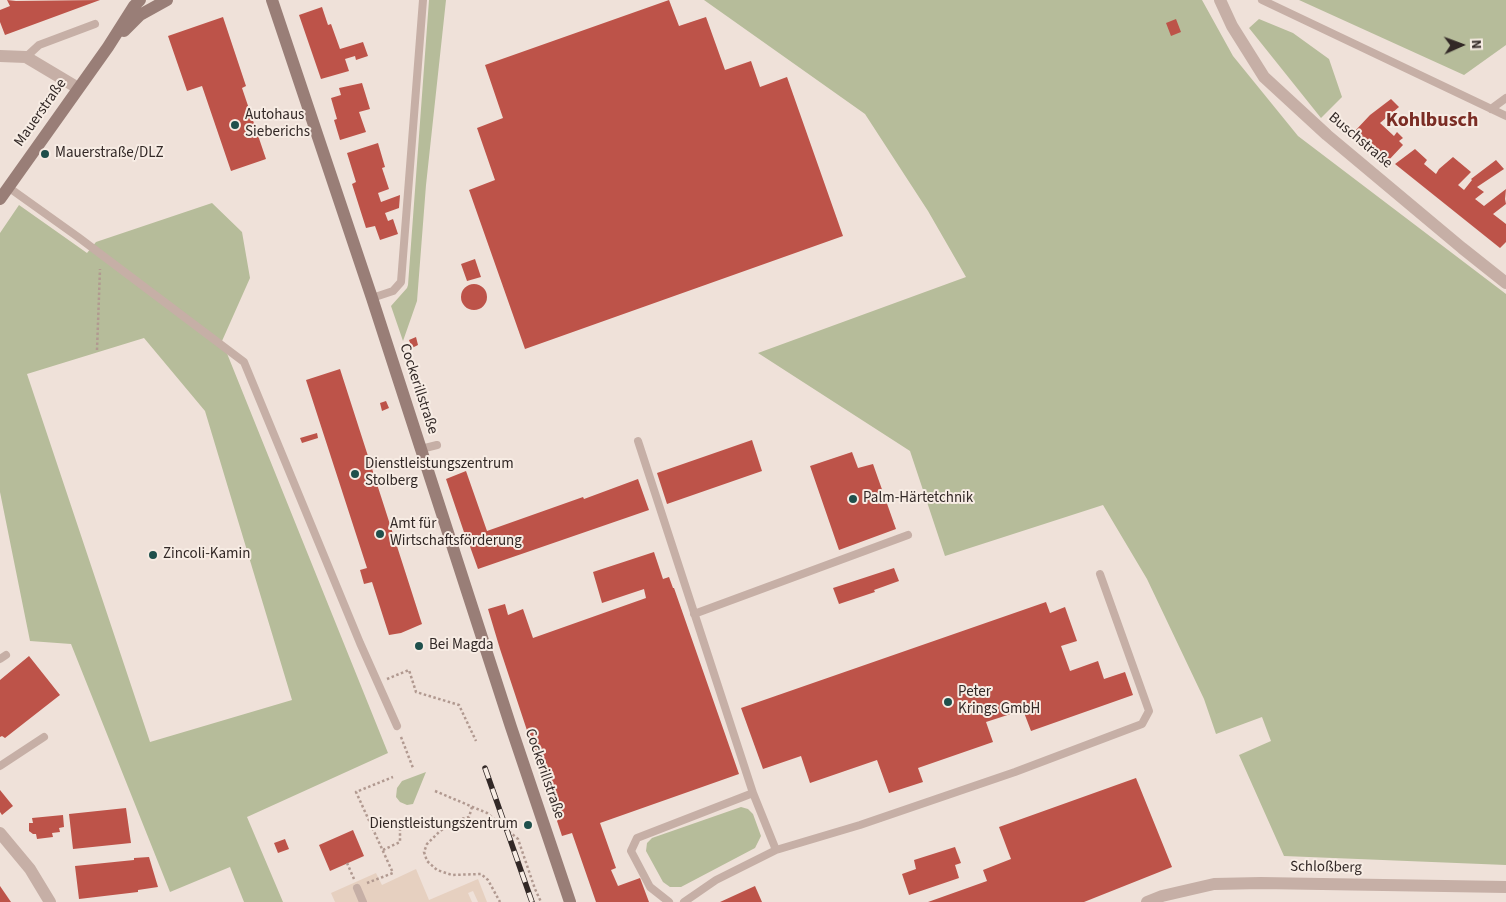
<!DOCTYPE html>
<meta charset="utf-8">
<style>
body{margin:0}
#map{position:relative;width:1506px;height:902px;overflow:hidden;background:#efe1d9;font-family:"Source Sans 3",sans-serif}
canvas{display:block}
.north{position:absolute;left:1436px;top:20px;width:50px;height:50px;-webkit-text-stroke:4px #f7ece4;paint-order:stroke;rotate:88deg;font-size:14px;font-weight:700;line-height:20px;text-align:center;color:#322826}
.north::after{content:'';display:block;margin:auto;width:18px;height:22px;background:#322826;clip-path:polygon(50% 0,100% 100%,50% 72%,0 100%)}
</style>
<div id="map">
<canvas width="1506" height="902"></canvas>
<div class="north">N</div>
</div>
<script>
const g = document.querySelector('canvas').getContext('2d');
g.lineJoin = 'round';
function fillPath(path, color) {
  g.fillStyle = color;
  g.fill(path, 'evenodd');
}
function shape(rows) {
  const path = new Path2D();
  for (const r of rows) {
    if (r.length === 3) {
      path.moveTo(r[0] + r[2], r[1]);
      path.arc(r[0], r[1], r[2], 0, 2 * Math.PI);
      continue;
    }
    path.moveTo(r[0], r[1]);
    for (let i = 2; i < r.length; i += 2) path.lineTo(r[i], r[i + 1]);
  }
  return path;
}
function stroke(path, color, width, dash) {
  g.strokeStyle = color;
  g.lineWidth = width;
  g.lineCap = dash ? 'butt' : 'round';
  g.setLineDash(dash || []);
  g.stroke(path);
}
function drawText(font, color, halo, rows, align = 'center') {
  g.font = font + ' "Source Sans 3",sans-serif';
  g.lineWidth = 4;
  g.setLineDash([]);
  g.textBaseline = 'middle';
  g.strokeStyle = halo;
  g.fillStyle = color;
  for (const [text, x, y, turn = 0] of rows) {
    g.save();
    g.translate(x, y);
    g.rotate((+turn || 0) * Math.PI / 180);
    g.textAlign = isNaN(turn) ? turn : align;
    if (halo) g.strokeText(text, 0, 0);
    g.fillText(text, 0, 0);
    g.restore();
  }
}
fillPath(shape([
 [429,0,446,0,426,185,417,301,403,341,391,306,407,288,408,285],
 [704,0,1202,0,1233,56,1298,136,1506,294,1506,865,1284,856,1239,755,1271,741,1262,717,1216,734,1204,699,1147,579,1103,505,945,556,910,451,758,353,966,277,928,211,865,114],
 [1299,0,1506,0,1506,45,1464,75],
 [1259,19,1293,33,1329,59,1342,97,1321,118,1249,28],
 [212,203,242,232,250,278,222,341,388,753,247,817,283,902,244,902,230,867,170,892,71,644,30,641,0,492,0,233,19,205,87,253,96,242],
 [144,338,205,411,292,700,150,742,27,374],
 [426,772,413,804,407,805,400,802,396,797,397,788,402,781],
 [741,807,748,809,753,814,761,836,755,848,681,887,670,887,663,882,646,851,647,843,652,838]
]), '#b6bc9a');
fillPath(shape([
 [416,869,429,900,478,879,487,902,478,902,473,891,468,893,472,902,335,902,331,893,376,873,382,885]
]), '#e6d0c0');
fillPath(shape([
 [7,0,16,1,100,0,5,35,0,22,0,10,10,6],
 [669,0,679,26,706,17,725,70,751,61,760,87,787,77,843,236,525,349,469,190,495,180,477,128,503,118,485,65],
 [322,7,328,25,331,24,340,49,363,42,368,56,356,60,355,56,345,59,349,71,321,79,299,15],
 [223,17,246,86,242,88,266,159,231,171,202,86,187,91,168,36],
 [1176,19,1181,32,1171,36,1166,23],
 [362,83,370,109,359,112,366,132,340,140,334,120,337,119,331,98,341,95,339,88],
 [1391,99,1399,107,1380,123,1394,136,1397,132,1403,138,1399,141,1403,145,1387,162,1354,132,1370,115],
 [378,143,385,167,382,168,389,189,378,193,381,202,400,195,399,208,385,213,388,221,393,219,398,234,380,240,375,226,366,228,352,184,356,182,347,153],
 [1415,149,1427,160,1424,164,1436,174,1439,169,1453,157,1471,172,1458,185,1464,190,1472,180,1471,179,1496,160,1504,169,1477,187,1484,192,1475,199,1484,206,1506,189,1505,199,1506,204,1493,214,1506,224,1506,242,1500,248,1395,164],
 [475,259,481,277,467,281,461,264],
 [474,297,13],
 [416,337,418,345,412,348,409,340],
 [340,369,422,624,401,633,389,635,372,582,364,584,360,570,367,568,306,380],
 [386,401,389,408,382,411,380,403],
 [317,433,318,438,302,443,300,438],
 [752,440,762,471,667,504,657,473],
 [852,452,858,468,873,464,896,529,839,550,810,466],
 [466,471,487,531,583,497,584,499,638,479,649,510,478,569,468,541,467,541,446,479],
 [654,552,663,579,669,577,673,588,674,588,739,774,600,823,616,868,611,870,618,886,640,878,649,902,596,902,572,833,562,836,500,649,488,609,505,604,508,615,523,609,533,638,646,598,644,589,602,603,593,572],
 [894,568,899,581,874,590,875,592,839,604,833,588],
 [1046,602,1050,613,1065,607,1077,641,1061,646,1070,671,1098,661,1104,679,1125,672,1133,695,1031,731,1023,710,986,722,993,742,918,768,923,782,889,793,877,760,810,783,801,756,763,769,741,708],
 [29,656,60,695,5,738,2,736,0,737,0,680],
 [1136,778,1172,867,1084,902,928,902,987,881,983,870,1011,859,999,827],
 [0,790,13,806,2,815,0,812],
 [126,808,131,843,73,849,69,814],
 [63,815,64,827,59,828,60,832,52,833,53,837,37,839,36,834,33,834,29,831,29,823,33,823,32,818],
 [353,830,364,856,330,871,319,845],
 [285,839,289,849,278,853,274,843],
 [955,847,961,863,955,865,959,878,909,895,902,874,916,869,914,860],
 [149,857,158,887,138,890,138,892,79,899,75,866,134,860,134,858],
 [0,886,11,902,0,902],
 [755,886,762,902,720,902]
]), '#bd5349');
stroke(shape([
 [97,350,100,269],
 [387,679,409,670,416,692,459,705,476,741],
 [401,737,413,768],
 [435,791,487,813,518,839,535,889,541,902],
 [472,807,469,817,454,821,439,832,427,844,424,852,427,861,437,870,452,875,481,874,488,880,500,902],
 [383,850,400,842,400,820],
 [347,863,354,879],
 [367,883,393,873,356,792,393,777]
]), '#b19990', 2.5, [2.5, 2.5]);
stroke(shape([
 [1262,0,1506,116],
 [26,57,39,45,95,24],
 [1491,109,1506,98],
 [8,187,78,237,244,362,360,643,397,726],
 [372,298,393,291,401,282,423,0],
 [638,441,753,793],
 [421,449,437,445],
 [694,614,908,535],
 [0,659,6,655],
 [0,766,44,737],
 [357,888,363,902],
 [669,902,650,887,631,851,637,838,753,793,776,850],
 [684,902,716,880,776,850,860,825,1015,772,1142,724,1149,711,1100,574]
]), '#c6afa6', 8);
stroke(shape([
 [1220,0,1232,26,1264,77,1327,135,1462,248,1506,283],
 [0,56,26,57,78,88],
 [0,833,30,869,50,902],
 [1147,902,1162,896,1214,884,1261,883,1506,887]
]), '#c6afa6', 12);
stroke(shape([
 [272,0,372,298,511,727,570,902],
 [124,31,140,15,167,0],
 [0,199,108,47,134,6,140,0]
]), '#997e77', 12);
const rail = shape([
 [485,768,532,902]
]);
stroke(rail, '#322826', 5.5);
stroke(rail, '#f7ece4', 4, [11]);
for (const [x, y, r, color] of [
 [235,125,5,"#1f504c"],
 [45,154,5,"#1f504c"],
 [355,474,5,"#1f504c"],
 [853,499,5,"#1f504c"],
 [380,534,5,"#1f504c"],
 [153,555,5,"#1f504c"],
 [419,646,5,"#1f504c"],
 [948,702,5,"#1f504c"],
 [528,825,5,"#1f504c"]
]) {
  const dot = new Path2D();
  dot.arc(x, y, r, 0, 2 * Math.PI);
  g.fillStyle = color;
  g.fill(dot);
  stroke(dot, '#f7ece4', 2);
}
drawText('15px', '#322826', '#f7ece4', [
 ["Mauerstraße",41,113,-55],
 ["Buschstraße",1360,141,40],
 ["Cockerillstraße",418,389,72],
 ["Cockerillstraße",544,774,71],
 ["Schloßberg",1326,868,1]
]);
drawText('15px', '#322826', '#f7ece4', [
 ["Autohaus",245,116],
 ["Sieberichs",245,133],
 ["Mauerstraße/DLZ",55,154],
 ["Dienstleistungszentrum",365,465],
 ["Stolberg",365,482],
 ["Palm-Härtetchnik",863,499],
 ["Amt für",390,525],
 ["Wirtschaftsförderung",390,542],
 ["Zincoli-Kamin",163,555],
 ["Bei Magda",429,646],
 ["Peter",958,693],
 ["Krings GmbH",958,710],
 ["Dienstleistungszentrum",518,825,"right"]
], 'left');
drawText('bold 20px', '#7b2d25', '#f7ece4', [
 ["Kohlbusch",1432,122]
]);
</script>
